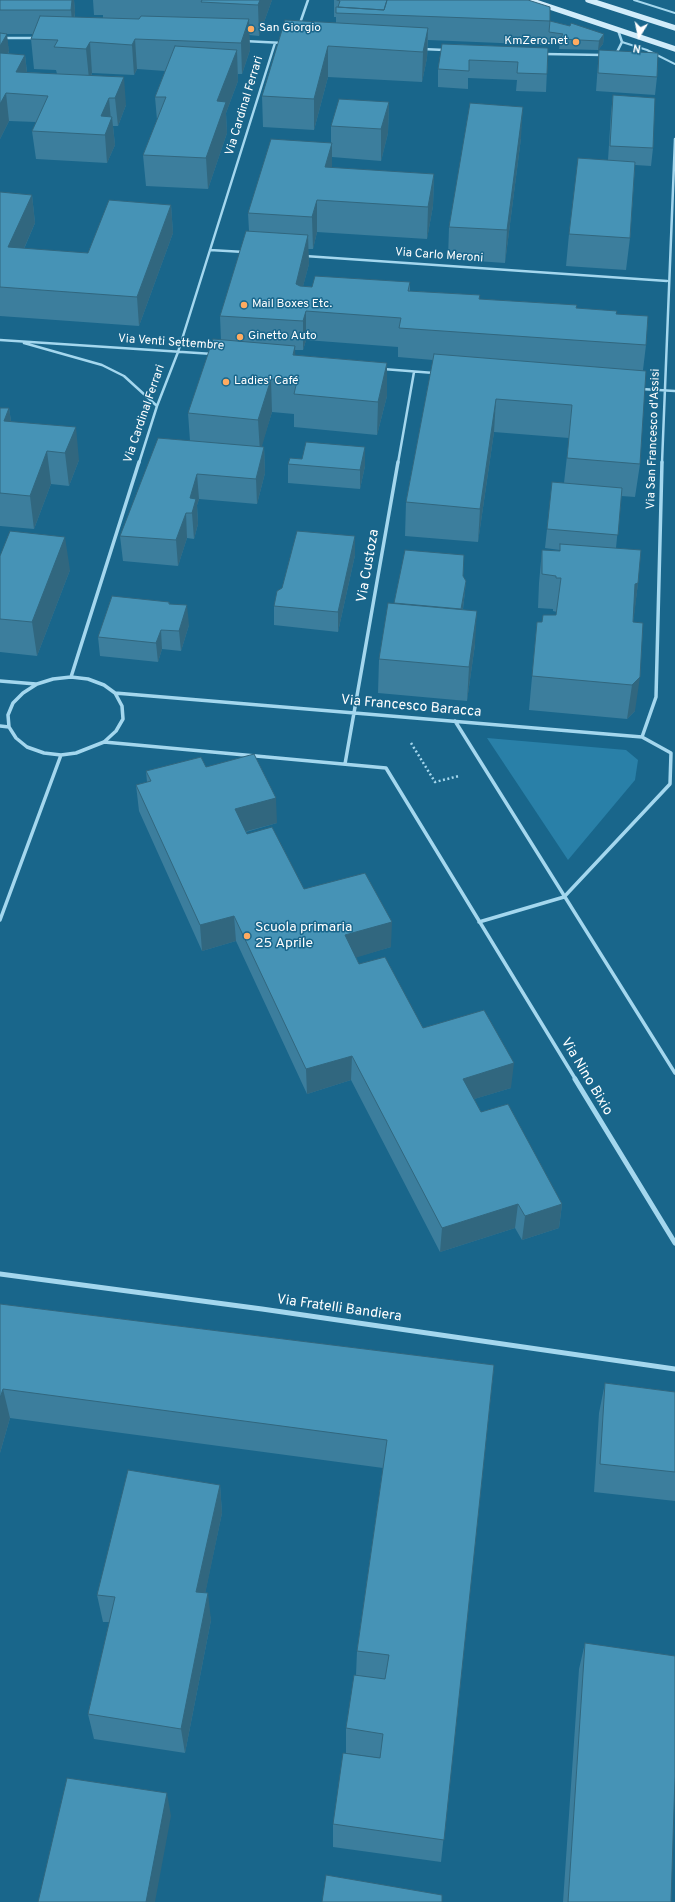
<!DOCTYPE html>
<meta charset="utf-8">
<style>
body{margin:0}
#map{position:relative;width:675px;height:1902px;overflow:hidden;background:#19668b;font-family:Overpass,sans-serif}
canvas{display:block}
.north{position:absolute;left:619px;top:16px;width:40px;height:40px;-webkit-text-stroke:3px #19668b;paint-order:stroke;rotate:190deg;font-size:11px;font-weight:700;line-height:16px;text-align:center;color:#fff}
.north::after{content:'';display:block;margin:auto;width:14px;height:18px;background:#fff;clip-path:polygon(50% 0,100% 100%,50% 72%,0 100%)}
</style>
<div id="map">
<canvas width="675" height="1902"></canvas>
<div class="north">N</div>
</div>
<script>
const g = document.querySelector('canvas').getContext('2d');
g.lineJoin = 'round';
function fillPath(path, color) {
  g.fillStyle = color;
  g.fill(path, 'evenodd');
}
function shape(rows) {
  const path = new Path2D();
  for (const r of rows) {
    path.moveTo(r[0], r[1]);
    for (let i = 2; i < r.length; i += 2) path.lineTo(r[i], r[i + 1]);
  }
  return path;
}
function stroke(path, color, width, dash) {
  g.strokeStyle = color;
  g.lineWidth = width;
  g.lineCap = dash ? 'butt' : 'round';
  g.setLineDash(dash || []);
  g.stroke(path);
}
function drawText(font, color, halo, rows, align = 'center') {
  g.font = font + ' Overpass,sans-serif';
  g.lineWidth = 3;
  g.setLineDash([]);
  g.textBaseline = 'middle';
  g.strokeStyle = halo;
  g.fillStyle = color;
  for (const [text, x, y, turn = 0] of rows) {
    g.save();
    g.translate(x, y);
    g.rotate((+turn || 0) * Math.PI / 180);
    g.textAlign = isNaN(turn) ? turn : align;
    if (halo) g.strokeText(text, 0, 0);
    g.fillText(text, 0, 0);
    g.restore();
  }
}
fillPath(shape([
 [487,738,626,750,638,760,635,780,568,860]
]), '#2980a8');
stroke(shape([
 [411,743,435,782,459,776]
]), '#a4d7ee', 2.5, [2, 2.5]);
stroke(shape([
 [634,0,675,13],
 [622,42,647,50,675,64]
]), '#a4d7ee', 2);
stroke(shape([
 [299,26,308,0],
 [0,38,36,38],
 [244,41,283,43],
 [422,49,445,50],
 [614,53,617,52,622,42,618,30],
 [544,54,603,55],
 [210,250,244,252],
 [305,256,667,281],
 [0,340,213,354],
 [24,343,102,365,124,376,157,406],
 [383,369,434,373],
 [641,389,675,391],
 [139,463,157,406,178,352,275,43],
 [398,463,414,372],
 [662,463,675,139]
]), '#a4d7ee', 2.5);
stroke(shape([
 [71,677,139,462],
 [71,677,88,679,104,685,115,693,122,706,123,719,116,731,104,742,76,753,61,755,44,753,27,747,16,738,9,727,8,715,13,703,23,693,37,684,53,679,71,677],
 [0,681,36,684],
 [115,693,642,737,671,753,670,784,564,897,479,922],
 [455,721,675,1073],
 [0,726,9,727],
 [642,737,656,697,662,462],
 [104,742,386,768,576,1080],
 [345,764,398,462],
 [0,920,61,755]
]), '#a4d7ee', 3.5);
stroke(shape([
 [575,1079,675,1243],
 [0,1274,262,1309,675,1369]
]), '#a4d7ee', 5);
stroke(shape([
 [529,0,675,49],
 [588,0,675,28]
]), '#d1ecfa', 5.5);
fillPath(shape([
 [0,0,74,0,75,12,75,17,103,18,103,15,94,15,93,0,272,0,259,36,249,35,250,50,242,74,238,74,238,81,226,113,227,133,208,189,146,186,143,155,157,120,155,97,165,71,137,69,134,75,92,73,91,76,126,105,118,126,113,126,115,145,107,163,36,159,32,131,36,122,9,121,0,139],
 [6,34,33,34,31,39,34,69,56,70,57,74,27,72,25,55,8,54,9,51],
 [334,0,528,0,550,21,604,34,603,44,598,50,559,49,560,43,548,41,548,45,428,40,427,58,422,82,328,77,314,130,263,127,262,96,336,23,336,17,334,17],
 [442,44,548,48,546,92,516,91,517,80,468,78,468,89,438,87,438,69],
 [599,50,657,77,655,95,596,91],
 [613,95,653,148,651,166,635,165,630,238,626,270,566,266,569,234,608,160,611,113],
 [389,102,388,133,381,161,332,157,332,168,434,174,433,206,427,239,317,232,313,249,308,249,309,264,303,286,312,287,410,282,410,291,480,295,480,299,577,305,577,308,617,314,646,345,643,370,640,464,635,497,621,496,616,548,638,583,633,622,635,711,627,719,529,710,537,622,542,622,556,615,557,612,553,611,553,609,538,608,539,583,542,550,560,551,560,550,545,548,547,529,564,483,569,438,494,432,478,542,405,536,406,502,433,360,398,357,398,347,306,340,303,350,295,350,295,355,387,363,387,396,377,435,294,427,294,414,272,412,261,447,264,447,265,473,257,504,199,499,197,505,198,524,194,539,187,538,178,566,123,561,120,536,190,441,188,413,221,340,220,316,249,231,248,213,331,143,331,126],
 [521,138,505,263,448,259,449,227],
 [0,192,32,195,35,223,24,249,88,253,171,205,173,233,139,326,0,316],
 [0,408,9,408,11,421,79,460,69,486,51,484,34,529,0,526],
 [288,464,365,466,360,489,288,483],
 [355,555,338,632,274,625,274,606,282,588],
 [0,556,70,570,37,656,0,652],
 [463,576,466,581,464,600,463,609,475,644,467,701,378,693,379,659,394,604],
 [169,602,170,604,189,625,181,651,162,649,158,662,100,656,98,637],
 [206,767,277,823,246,832,247,834,304,889,391,947,356,957,359,964,423,1028,511,1088,474,1099,481,1112,562,1204,559,1228,522,1240,515,1228,440,1252,351,1080,307,1094,236,941,202,951,139,811,136,785,147,782,146,771],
 [0,1304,494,1365,441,1862,333,1847,333,1824,380,1758,346,1753,346,1728,356,1675,357,1651,383,1468,10,1418,0,1453],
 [605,1383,675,1392,675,1501,594,1492,599,1413],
 [220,1485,222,1513,205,1593,211,1620,185,1753,94,1739,88,1714,110,1622,103,1622,97,1595],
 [585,1643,671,1902,563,1902,579,1669]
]), '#3c7e9d');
fillPath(shape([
 [72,0,74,0,75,12,73,33,71,10],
 [260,0,272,0,259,36,258,5],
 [249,19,250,50,242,74,241,43],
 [428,28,427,58,422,82,423,52],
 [7,34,9,51,0,68,0,46],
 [604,34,603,44,598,50,599,41],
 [135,39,137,69,134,75,132,45],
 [90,42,92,73,89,79,86,49],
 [328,46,328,77,314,130,314,99],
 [237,50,238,81,226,113,227,133,208,189,206,158,217,101],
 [25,55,28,82,16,72],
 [124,77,126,105,118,126,115,98],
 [6,93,9,121,0,139,0,104],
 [109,98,111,120,112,117,115,145,107,163,105,135,101,116],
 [389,102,388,133,381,161,381,129],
 [523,107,521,138,505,263,507,230],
 [332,143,332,174,325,167],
 [434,174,433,206,427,239,428,207],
 [32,195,35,223,12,276,8,247],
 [317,200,317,232,313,249,312,217],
 [171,205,173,233,139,326,137,297],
 [308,235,309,264,296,313,296,284],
 [306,311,306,340,303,350,303,321],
 [295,346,296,379,293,355],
 [387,363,387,396,377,435,378,402],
 [271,379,272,412,260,453,258,420],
 [496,399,494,432,478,542,480,509],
 [9,408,14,442,4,421],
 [76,427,79,460,69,486,65,453],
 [264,447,265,473,257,504,256,479],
 [365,447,365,466,360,489,360,470],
 [47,451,51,484,34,529,30,496],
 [197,474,199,499,197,505,198,524,194,539,192,513,190,498],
 [186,513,187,538,178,566,176,540],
 [355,536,355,555,338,632,338,612],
 [65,537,70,570,37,656,32,622],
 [466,581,464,600,460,629,461,610],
 [638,583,634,617,630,618,635,584],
 [187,605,189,625,181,651,179,631],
 [477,611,475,644,467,701,469,667],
 [161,630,162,649,158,662,156,643],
 [640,677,635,711,627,719,632,685],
 [276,798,277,823,236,834,235,809],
 [234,916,236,941,202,951,200,925],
 [392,922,391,947,345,961,345,935],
 [352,1056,351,1080,307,1094,306,1069],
 [514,1063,511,1088,461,1103,463,1079],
 [518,1204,515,1228,440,1252,442,1228],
 [562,1204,559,1228,522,1240,525,1216],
 [3,1389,10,1418,0,1453,0,1398],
 [220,1485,222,1513,200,1619,196,1592],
 [208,1593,211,1620,185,1753,181,1729],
 [167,1793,171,1816,155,1902,146,1902]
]), '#31677f');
const building = shape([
 [0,0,72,0,71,10,0,10,0,0],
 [202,0,260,0,258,5,201,2,202,0],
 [337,0,387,0,384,10,338,7,340,1,337,0],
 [387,0,528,0,550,7,550,21,336,13,336,7,384,10,387,0],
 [40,16,139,19,141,16,249,19,241,43,135,39,132,45,90,42,86,49,54,47,58,40,31,39,40,16],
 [285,20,428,28,423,52,328,46,314,99,262,96,285,20],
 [550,21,570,26,571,23,604,34,599,41,560,39,563,34,549,32,550,21],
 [0,33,7,34,0,46,0,33],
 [442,44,548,48,547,74,517,73,518,62,469,60,469,71,438,69,442,44],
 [175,46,237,50,217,101,226,102,206,158,143,155,166,97,155,97,175,46],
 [599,50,658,53,657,77,598,73,599,50],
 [0,53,25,55,16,72,124,77,115,98,109,98,101,116,112,117,105,135,32,131,48,96,6,93,0,104,0,53],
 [613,95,655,98,653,148,610,146,613,95],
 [339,99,389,102,381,129,331,126,339,99],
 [470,103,523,107,507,230,449,227,470,103],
 [271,139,332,143,325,167,434,174,428,207,317,200,312,217,248,213,271,139],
 [578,158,635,162,630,238,569,234,578,158],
 [0,192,32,195,8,247,88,253,109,200,171,205,137,297,0,287,0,192],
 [246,231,308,235,296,284,300,286,312,287,315,276,410,282,408,291,480,295,479,299,577,305,576,308,617,311,616,314,648,316,646,345,399,328,401,318,306,311,303,321,220,316,246,231],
 [213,339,295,346,293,355,387,363,378,402,294,394,297,381,271,379,258,420,188,413,213,339],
 [434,354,646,371,640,464,567,458,572,405,496,399,480,509,406,502,434,354],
 [0,408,9,408,4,421,76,427,65,453,47,451,30,496,0,493,0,408],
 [158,438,264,447,256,479,197,474,190,498,196,499,192,513,186,513,176,540,120,536,158,438],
 [306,442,365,447,360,470,288,464,290,458,302,459,306,442],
 [552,482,622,488,618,535,547,529,552,482],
 [10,531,65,537,32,622,0,619,0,556,10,531],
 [297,531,355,536,338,612,274,606,277,591,282,588,297,531],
 [560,544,641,550,638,583,635,584,633,622,643,623,640,677,632,685,532,676,537,622,542,622,543,615,556,615,561,578,556,578,556,576,542,574,542,550,560,551,560,544],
 [405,550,464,555,463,576,466,581,461,609,394,603,405,550],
 [112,596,169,602,169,604,187,605,179,631,161,630,156,643,98,637,112,596],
 [388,603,477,611,469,667,379,659,388,603],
 [254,754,276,798,235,809,247,834,272,827,304,889,365,873,392,922,345,935,359,964,385,957,423,1028,484,1010,514,1063,463,1079,481,1112,508,1104,562,1204,525,1216,518,1204,442,1228,352,1056,306,1069,234,916,200,925,136,785,151,781,146,771,201,757,206,767,254,754],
 [0,1304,494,1365,444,1840,333,1824,343,1753,380,1758,383,1734,346,1728,354,1675,385,1679,389,1655,357,1651,387,1440,3,1389,0,1398,0,1304],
 [605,1383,675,1392,675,1472,600,1464,605,1383],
 [128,1470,220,1485,196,1592,208,1593,181,1729,88,1714,115,1597,97,1595,128,1470],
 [585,1643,675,1656,675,1777,671,1902,568,1902,585,1643],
 [67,1778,167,1793,146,1902,38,1902,67,1778],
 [326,1875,442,1895,442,1902,322,1902,326,1875]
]);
fillPath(building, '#4693b6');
stroke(building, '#31677f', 1);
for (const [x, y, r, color] of [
 [251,29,4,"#ffab60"],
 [576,42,4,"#ffab60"],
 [244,305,4,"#ffab60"],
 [240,337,4,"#ffab60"],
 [226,382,4,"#ffab60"],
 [247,936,4,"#ffab60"]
]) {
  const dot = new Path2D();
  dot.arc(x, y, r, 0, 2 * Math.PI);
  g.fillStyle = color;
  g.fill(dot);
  stroke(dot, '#19668b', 1.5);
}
drawText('12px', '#fff', '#19668b', [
 ["San Giorgio",259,29],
 ["KmZero.net",568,42,"right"],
 ["Mail Boxes Etc.",252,305],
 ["Ginetto Auto",248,337],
 ["Ladies' Café",234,382]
], 'left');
drawText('12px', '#fff', '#19668b', [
 ["Via Cardinal Ferrari",245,106,-73],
 ["Via Carlo Meroni",439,256,4],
 ["Via Venti Settembre",171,343,4],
 ["Via Cardinal Ferrari",145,414,-71],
 ["Via San Francesco d'Assisi",654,439,-88]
]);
drawText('14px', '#fff', '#19668b', [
 ["Via Custoza",369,566,-80],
 ["Via Francesco Baracca",411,707,5],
 ["Via Nino Bixio",586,1077,59],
 ["Via Fratelli Bandiera",339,1309,8]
]);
drawText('14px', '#fff', '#19668b', [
 ["Scuola primaria",255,928],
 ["25 Aprile",255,944]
], 'left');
</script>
